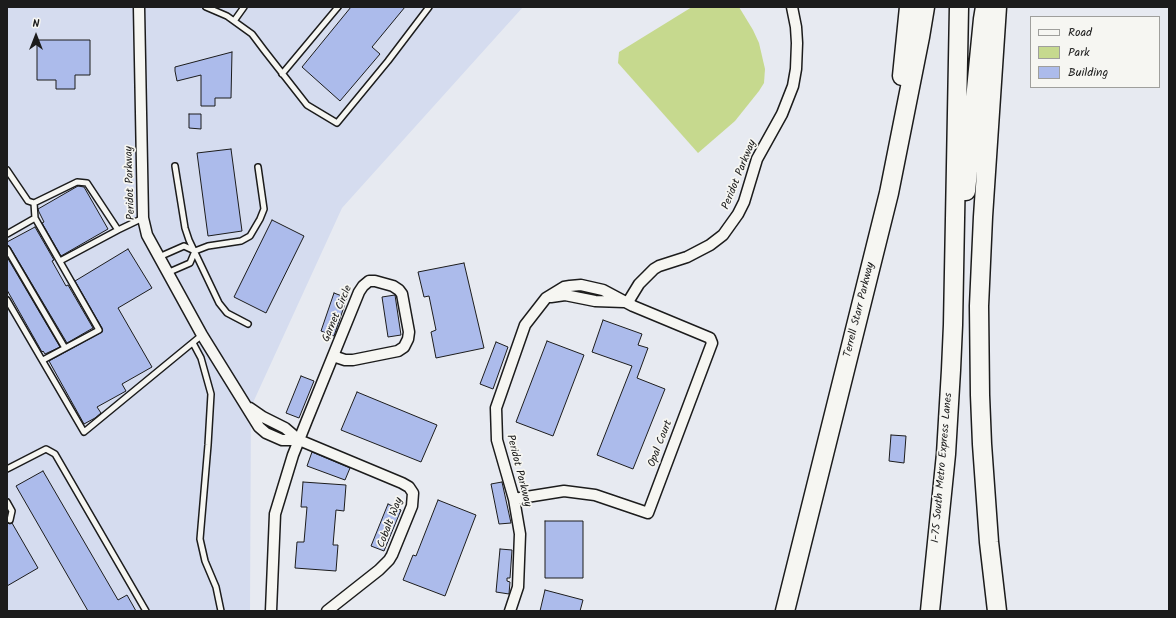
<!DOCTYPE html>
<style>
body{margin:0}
#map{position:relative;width:1176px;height:618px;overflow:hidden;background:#e7eaf1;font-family:Kalam,sans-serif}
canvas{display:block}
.frame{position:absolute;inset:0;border:8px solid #1c1c1c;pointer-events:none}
.legend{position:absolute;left:1030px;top:16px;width:130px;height:72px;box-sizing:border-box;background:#f6f6f2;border:1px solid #9f9f9c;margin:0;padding:5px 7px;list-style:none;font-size:12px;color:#1c1c1c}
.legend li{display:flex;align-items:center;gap:8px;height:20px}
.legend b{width:20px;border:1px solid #9f9f9c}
.north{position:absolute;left:16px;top:16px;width:40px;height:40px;-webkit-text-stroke:3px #f6f6f2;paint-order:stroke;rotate:0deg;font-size:11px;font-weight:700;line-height:16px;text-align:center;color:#1c1c1c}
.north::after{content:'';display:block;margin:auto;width:14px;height:18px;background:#1c1c1c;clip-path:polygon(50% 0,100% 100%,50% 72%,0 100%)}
</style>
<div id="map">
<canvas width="1176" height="618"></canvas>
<div class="frame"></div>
<ul class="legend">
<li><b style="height:5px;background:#f6f6f2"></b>Road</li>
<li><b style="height:11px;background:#c6d98e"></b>Park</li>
<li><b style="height:11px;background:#acbbeb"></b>Building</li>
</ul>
<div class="north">N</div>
</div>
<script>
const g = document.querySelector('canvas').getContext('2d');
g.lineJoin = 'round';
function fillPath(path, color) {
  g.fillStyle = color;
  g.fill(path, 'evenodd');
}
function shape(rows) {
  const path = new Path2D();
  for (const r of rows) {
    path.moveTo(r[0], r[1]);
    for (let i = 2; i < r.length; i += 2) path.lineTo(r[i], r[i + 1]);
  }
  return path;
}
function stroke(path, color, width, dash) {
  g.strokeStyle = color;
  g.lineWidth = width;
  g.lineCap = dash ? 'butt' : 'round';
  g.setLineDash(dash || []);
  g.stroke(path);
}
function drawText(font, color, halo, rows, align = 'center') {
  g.font = font + ' Kalam,sans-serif';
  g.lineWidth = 3.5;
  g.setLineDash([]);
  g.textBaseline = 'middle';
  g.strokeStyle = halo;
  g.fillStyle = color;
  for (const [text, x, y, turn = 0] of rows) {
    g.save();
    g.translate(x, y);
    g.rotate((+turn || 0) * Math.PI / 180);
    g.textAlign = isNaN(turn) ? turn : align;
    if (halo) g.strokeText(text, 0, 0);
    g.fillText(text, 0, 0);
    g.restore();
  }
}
fillPath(shape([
 [7,7,523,7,342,208,251,407,250,611,7,611]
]), '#d5dcef');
fillPath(shape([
 [692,7,739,7,753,30,759,43,765,69,764,83,759,91,735,121,698,153,618,63,619,52]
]), '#c6d98e');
const building = shape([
 [351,7,405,7,372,47,380,54,340,101,302,67,351,7],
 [37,40,90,40,90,75,75,75,75,89,56,89,56,80,37,80,37,40],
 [232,52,231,98,215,98,215,106,201,106,201,75,177,81,175,71,175,67,232,52],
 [189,114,201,114,201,129,189,128,189,114],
 [231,149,242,231,208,236,197,153,231,149],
 [78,186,84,187,108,229,61,256,42,223,44,222,39,212,38,209,78,186],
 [272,220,304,236,266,313,234,297,272,220],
 [35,227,54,260,52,261,66,286,68,285,93,328,67,343,10,247,7,245,7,242,35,227],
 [128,249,152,288,118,308,152,367,122,384,126,391,97,407,101,413,95,418,84,424,49,361,102,332,102,328,75,281,128,249],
 [7,257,60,347,45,354,43,351,42,352,7,290,7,257],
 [464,263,484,348,436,358,431,332,436,330,429,296,424,297,418,272,464,263],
 [334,293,347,298,334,336,321,331,334,293],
 [395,295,401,335,388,337,382,297,395,295],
 [603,320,642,334,638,345,648,348,637,378,665,389,633,469,597,455,632,366,592,352,603,320],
 [547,341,584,355,553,436,516,422,547,341],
 [496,342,508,347,493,389,480,384,496,342],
 [301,376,314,381,299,418,286,413,301,376],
 [357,392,437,425,421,462,341,430,357,392],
 [891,435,906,436,904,463,889,461,891,435],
 [312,452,350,468,345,480,307,466,312,452],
 [43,471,118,600,127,595,136,611,88,611,16,486,43,471],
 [303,482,346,485,344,511,336,510,333,545,338,545,336,571,295,568,297,542,304,542,307,507,301,507,303,482],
 [502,482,511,523,499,524,491,484,502,482],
 [438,500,476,515,445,596,403,580,413,555,416,556,438,500],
 [388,504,401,510,384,551,371,546,388,504],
 [545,521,583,521,583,578,545,578,545,521],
 [7,523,10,524,12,523,38,568,7,586,7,523],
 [500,549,512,550,510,578,507,578,507,581,510,582,509,594,496,592,500,549],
 [545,590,583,600,580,611,540,611,545,590]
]);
fillPath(building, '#acbbeb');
stroke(building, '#1c1c1c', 1);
const lane = shape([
 [206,7,227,16,252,34,264,50,307,105,337,123,388,61,429,7],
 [234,21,244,7],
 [282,74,338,7],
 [175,166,185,228,189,240,219,303,227,313,248,324],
 [7,170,28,201,34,203,77,182,87,183,118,230,143,218],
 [34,203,35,218],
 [7,234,35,218,99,330,43,360],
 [7,249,65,348],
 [195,251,208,246,241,241,250,236,260,219,264,209,258,167],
 [159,257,184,246,195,251,190,263,167,273],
 [60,261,118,230],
 [7,300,84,432,202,335],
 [193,343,201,358,211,394,208,445,200,539,205,561,216,587,221,611],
 [7,469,46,449,55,454,146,611],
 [7,502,12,511,10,520]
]);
const street = shape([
 [139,7,143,218,147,235,202,335,259,427,266,433,282,440,299,440],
 [551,297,565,295,595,301,624,302],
 [628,302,639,284,654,269,659,266,687,257,710,245,723,235,738,214,744,202,757,159,782,114,793,86,796,69,797,43,796,27,792,7],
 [250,408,263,417,285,428,299,440,402,483,409,487,413,493,412,506,392,555,389,560,379,570,327,611],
 [271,611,275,514,293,455,307,420,359,292,363,286,369,281,375,281,393,286,399,290,402,294,409,332,408,339,404,347,398,351,353,360,345,360,333,356],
 [510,611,518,587,520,534,514,499,497,440,496,408,525,325,546,298,564,287,570,286,581,285,603,290,633,306,710,338,712,343,648,513,595,495,564,491,514,499]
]);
const highway = shape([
 [902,76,909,7],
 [966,191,983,19,985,7],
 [785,611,889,193,920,37,925,7],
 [930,611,946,454,951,370,953,325,959,7],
 [997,611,989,542,982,444,980,395,979,306,983,217,997,7]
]);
stroke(lane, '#1c1c1c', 8);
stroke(street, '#1c1c1c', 13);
stroke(highway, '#1c1c1c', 21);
stroke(lane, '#f6f6f2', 5);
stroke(street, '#f6f6f2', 10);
stroke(highway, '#f6f6f2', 18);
drawText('11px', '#1c1c1c', '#f6f6f2', [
 ["Peridot Parkway",740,175,-68],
 ["Peridot Parkway",131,183,-92],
 ["Terrell Starr Parkway",860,310,-76],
 ["Garnet Circle",338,314,-67],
 ["Opal Court",661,444,-69],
 ["I-75 South Metro Express Lanes",943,468,-85],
 ["Peridot Parkway",518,471,76],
 ["Cobalt Way",391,523,-69]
]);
</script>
